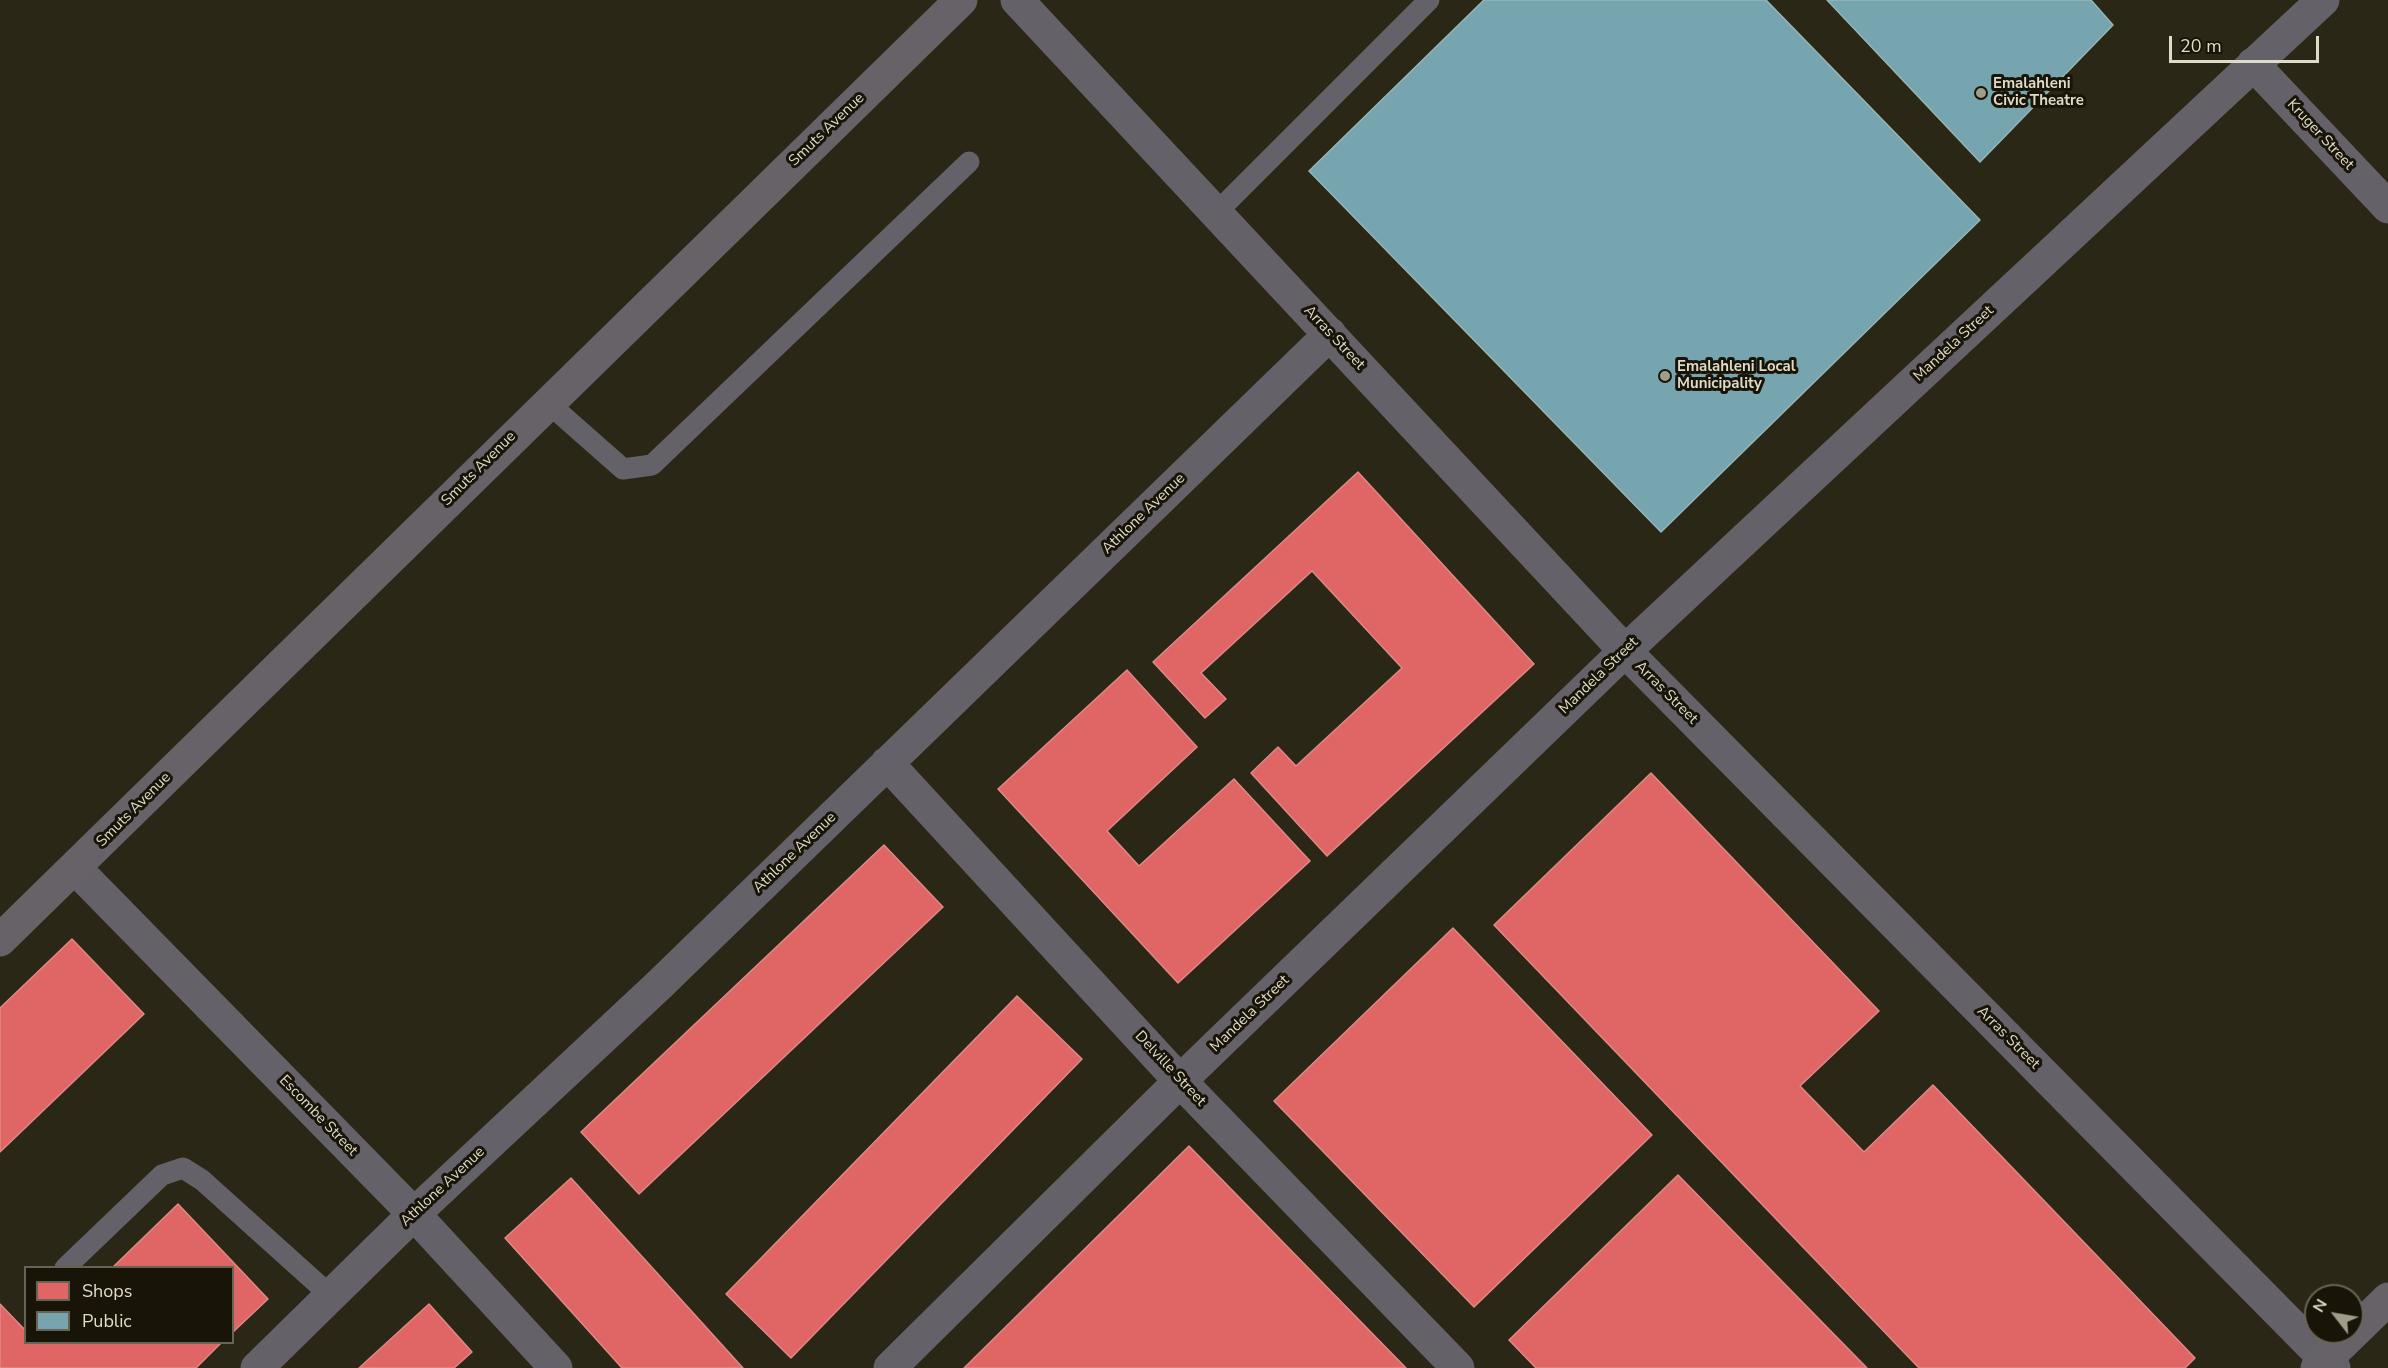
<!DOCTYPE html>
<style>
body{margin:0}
#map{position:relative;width:2388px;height:1368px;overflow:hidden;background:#2b2716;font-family:"Nunito Sans",sans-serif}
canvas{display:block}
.legend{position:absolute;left:24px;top:1266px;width:210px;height:78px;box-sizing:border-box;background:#181508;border:2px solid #686455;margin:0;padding:8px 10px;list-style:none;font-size:18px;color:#dfdbc9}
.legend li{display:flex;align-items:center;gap:12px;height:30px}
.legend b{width:30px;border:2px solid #686455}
.north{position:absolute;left:2304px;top:1284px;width:60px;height:60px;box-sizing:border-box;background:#181508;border:2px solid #686455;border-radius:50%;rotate:301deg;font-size:16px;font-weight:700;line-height:24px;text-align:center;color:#dfdbc9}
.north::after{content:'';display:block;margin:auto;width:21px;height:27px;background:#a09c8a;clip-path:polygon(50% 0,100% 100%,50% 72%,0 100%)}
.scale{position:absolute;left:2169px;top:36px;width:150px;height:27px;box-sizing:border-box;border:3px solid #dfdbc9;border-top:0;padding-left:8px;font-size:18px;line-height:21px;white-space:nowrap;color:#dfdbc9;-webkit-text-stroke:4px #181508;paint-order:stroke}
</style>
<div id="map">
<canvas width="2388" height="1368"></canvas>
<ul class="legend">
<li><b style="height:16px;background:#e06666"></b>Shops</li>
<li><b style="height:16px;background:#76a5af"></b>Public</li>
</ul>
<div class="north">N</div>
<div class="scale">20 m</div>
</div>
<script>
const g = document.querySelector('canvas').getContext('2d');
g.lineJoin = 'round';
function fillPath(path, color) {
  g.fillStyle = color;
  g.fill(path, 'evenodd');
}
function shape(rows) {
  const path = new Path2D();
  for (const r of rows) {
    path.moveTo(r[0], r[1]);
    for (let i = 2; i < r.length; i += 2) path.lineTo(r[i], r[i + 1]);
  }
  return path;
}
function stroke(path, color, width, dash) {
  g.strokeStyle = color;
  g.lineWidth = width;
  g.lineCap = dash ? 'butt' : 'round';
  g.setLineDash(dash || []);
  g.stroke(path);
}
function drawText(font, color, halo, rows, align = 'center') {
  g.font = font + ' "Nunito Sans",sans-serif';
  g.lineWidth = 6;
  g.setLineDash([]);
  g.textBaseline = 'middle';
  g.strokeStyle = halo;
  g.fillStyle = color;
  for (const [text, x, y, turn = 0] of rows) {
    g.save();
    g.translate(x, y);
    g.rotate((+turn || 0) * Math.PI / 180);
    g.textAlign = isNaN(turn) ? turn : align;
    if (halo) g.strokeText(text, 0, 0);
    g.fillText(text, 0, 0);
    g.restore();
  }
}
const shops = shape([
 [1358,472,1534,664,1327,856,1251,773,1278,747,1296,766,1402,668,1312,571,1201,673,1226,699,1205,718,1153,662,1358,472],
 [1127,670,1197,747,1107,831,1139,866,1234,779,1310,861,1178,983,998,789,1127,670],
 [1651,773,1879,1011,1800,1086,1864,1152,1933,1085,2195,1358,2185,1368,1919,1368,1494,925,1651,773],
 [884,845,943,907,639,1194,581,1132,884,845],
 [1453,928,1652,1135,1474,1307,1274,1101,1453,928],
 [72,939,144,1014,0,1152,0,1008,72,939],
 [1017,996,1082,1059,791,1358,726,1294,1017,996],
 [1189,1146,1406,1368,964,1368,1189,1146],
 [1678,1175,1867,1368,1536,1368,1509,1340,1678,1175],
 [571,1178,743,1368,622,1368,505,1238,571,1178],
 [178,1204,268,1299,232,1333,232,1268,112,1268,178,1204],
 [0,1304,26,1331,26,1342,222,1342,196,1368,0,1368,0,1304],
 [429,1304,472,1352,454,1368,359,1368,429,1304]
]);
fillPath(shops, '#e06666');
stroke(shops, '#e08984', 1.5);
const public = shape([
 [1484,0,1766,0,1980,220,1661,532,1309,171,1484,0],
 [1827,0,2091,0,2113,25,1980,162,1827,0]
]);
fillPath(public, '#76a5af');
stroke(public, '#96b5b7', 1.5);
stroke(shape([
 [1216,213,1429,0],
 [547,402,623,469,652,465,969,162],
 [65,1268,162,1175,183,1168,202,1180,331,1296]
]), '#656168', 21);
stroke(shape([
 [1017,0,1625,651,2334,1368],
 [2253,64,2388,207],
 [887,763,1180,1081,1458,1368],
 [75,868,414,1214,556,1368],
 [257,1368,414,1214,658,986,1330,334],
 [890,1368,1180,1081,1625,651,2323,0]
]), '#656168', 33);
stroke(shape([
 [0,940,961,0],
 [2317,1368,2388,1299]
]), '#666268', 33);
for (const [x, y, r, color] of [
 [1981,93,6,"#a09c8a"],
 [1665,376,6,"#a09c8a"]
]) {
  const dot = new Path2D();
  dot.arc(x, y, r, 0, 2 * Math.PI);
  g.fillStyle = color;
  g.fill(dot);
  stroke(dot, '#181508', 2);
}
drawText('bold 15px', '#dfdbc9', '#181508', [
 ["Emalahleni",1993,84],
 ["Civic Theatre",1993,101],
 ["Emalahleni Local",1677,367],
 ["Municipality",1677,384]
], 'left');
drawText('15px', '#dfdbc9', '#181508', [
 ["Smuts Avenue",827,130,-44],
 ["Kruger Street",2320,135,47],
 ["Arras Street",1334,338,47],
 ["Mandela Street",1954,344,-43],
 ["Smuts Avenue",479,469,-45],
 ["Athlone Avenue",1144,514,-44],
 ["Mandela Street",1599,676,-44],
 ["Arras Street",1666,693,45],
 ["Smuts Avenue",134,810,-45],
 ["Athlone Avenue",795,853,-44],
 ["Mandela Street",1250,1014,-44],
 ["Arras Street",2008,1038,45],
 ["Delville Street",1170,1069,47],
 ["Escombe Street",318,1116,46],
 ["Athlone Avenue",443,1187,-43]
]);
</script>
